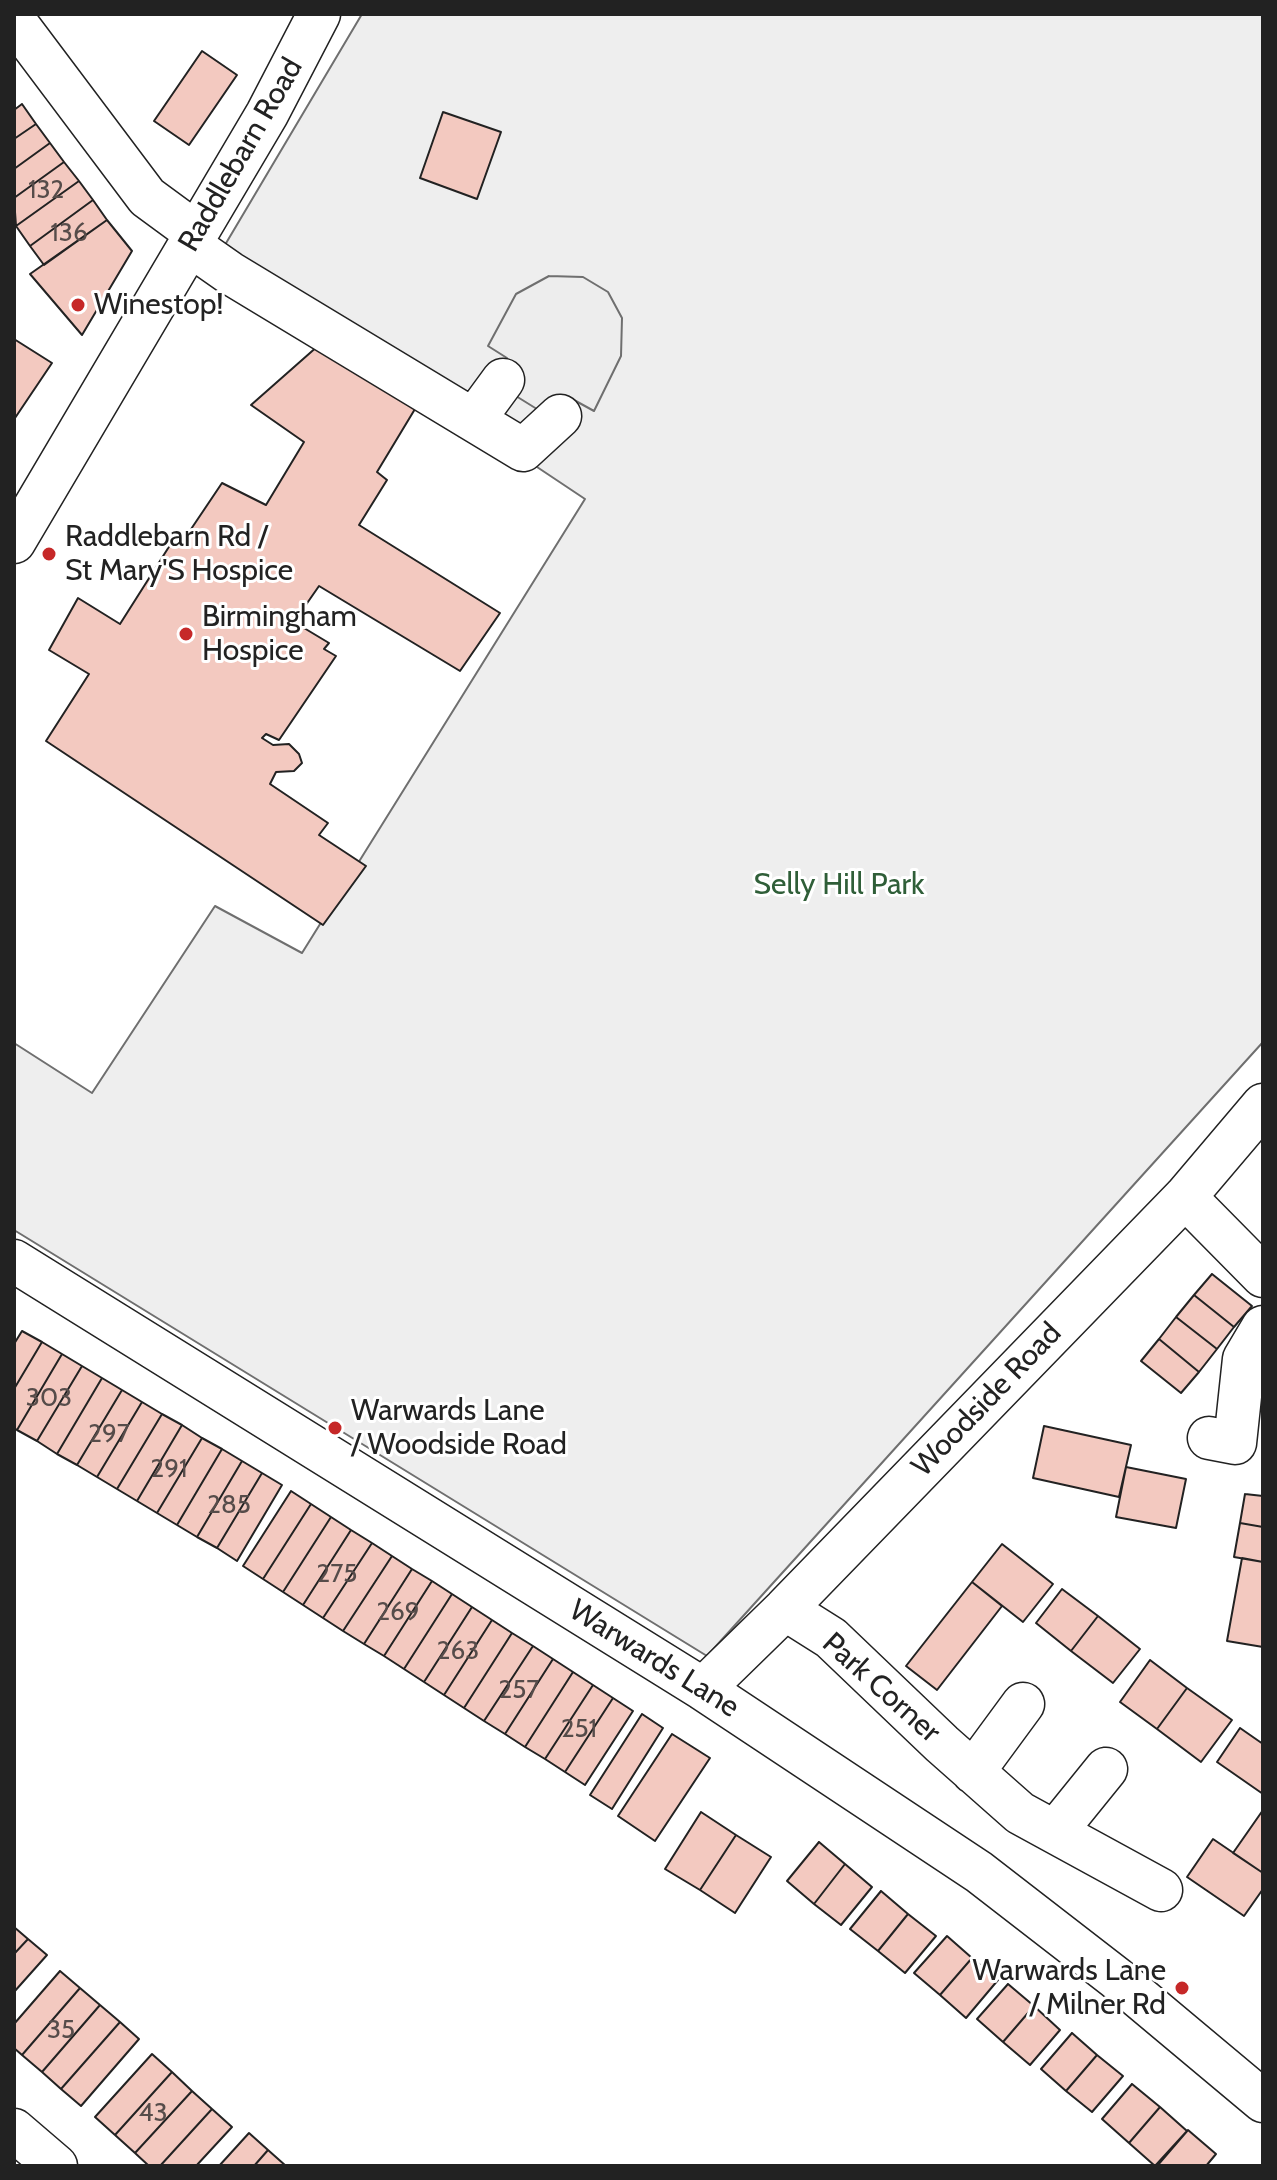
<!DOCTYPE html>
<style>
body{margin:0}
#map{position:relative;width:1277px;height:2180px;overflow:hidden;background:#fff;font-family:Cabin,sans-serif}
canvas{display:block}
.frame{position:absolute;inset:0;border:16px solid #222;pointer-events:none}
</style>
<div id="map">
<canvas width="1277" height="2180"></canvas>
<div class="frame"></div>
</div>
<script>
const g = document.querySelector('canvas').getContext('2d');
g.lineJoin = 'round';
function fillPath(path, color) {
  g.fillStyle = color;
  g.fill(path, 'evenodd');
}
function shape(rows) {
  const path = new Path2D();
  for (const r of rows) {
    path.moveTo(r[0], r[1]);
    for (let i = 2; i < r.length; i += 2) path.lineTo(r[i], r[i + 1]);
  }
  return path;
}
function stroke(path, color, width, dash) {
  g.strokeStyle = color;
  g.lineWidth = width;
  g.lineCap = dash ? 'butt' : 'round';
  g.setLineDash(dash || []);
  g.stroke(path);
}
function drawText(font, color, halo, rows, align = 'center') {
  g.font = font + ' Cabin,sans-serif';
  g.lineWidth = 6;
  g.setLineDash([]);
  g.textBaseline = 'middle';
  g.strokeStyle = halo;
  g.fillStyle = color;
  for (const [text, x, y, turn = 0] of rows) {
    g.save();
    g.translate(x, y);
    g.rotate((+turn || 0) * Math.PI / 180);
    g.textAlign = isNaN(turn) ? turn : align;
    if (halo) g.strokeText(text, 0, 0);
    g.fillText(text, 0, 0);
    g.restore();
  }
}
const green = shape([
 [362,14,1263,14,1263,1042,707,1656,14,1230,14,1043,92,1093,215,906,302,953,585,499,219,255,362,14]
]);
fillPath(green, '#eee');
stroke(green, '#6f6f6f', 2);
const parking = shape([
 [549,276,583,277,608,292,622,318,621,356,594,411,574,400,561,424,495,383,507,358,488,346,516,294,549,276]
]);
fillPath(parking, '#ededed');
stroke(parking, '#6f6f6f', 2);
const building = shape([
 [202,51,237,75,189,145,154,121,202,51],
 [22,104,36,124,14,139,14,110,22,104],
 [443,112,501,132,477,199,420,178,443,112],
 [36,124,50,143,14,169,14,139,36,124],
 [50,143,64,162,14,198,14,169,50,143],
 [64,162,79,181,16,226,14,198,64,162],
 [79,181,93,200,30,246,16,226,79,181],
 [93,200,107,220,44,265,30,246,93,200],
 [107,220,132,251,82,335,30,274,107,220],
 [14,339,52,363,15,418,14,418,14,339],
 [319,345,415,409,377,472,387,480,359,525,500,613,460,671,319,586,294,622,329,643,324,649,336,656,279,740,266,734,262,738,273,745,289,744,299,754,302,763,294,771,276,772,270,784,328,823,319,835,366,866,323,925,46,741,89,674,49,650,78,598,120,624,172,542,179,547,222,483,266,505,304,442,251,405,319,345],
 [1212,1274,1252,1306,1234,1327,1194,1295,1212,1274],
 [1194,1295,1234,1327,1217,1349,1176,1317,1194,1295],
 [1176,1317,1217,1349,1199,1372,1159,1339,1176,1317],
 [22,1331,42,1342,14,1389,14,1344,22,1331],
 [1159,1339,1199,1372,1181,1393,1141,1361,1159,1339],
 [42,1342,62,1354,17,1430,14,1428,14,1389,42,1342],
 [62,1354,82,1366,37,1441,17,1430,62,1354],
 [82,1366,102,1378,57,1454,37,1441,82,1366],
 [102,1378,122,1390,77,1465,57,1454,102,1378],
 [122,1390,142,1402,97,1477,77,1465,122,1390],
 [142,1402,162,1414,117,1489,97,1477,142,1402],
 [162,1414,182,1425,137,1501,117,1489,162,1414],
 [182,1425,202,1438,157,1513,137,1501,182,1425],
 [1044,1426,1131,1445,1119,1497,1033,1478,1044,1426],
 [202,1438,222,1449,177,1525,157,1513,202,1438],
 [222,1449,242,1461,197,1537,177,1525,222,1449],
 [242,1461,262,1473,217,1548,197,1537,242,1461],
 [1126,1467,1186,1479,1176,1528,1116,1517,1126,1467],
 [262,1473,282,1485,237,1561,217,1548,262,1473],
 [291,1491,311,1504,263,1579,243,1566,291,1491],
 [1245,1494,1263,1496,1263,1527,1240,1523,1245,1494],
 [311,1504,331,1517,283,1592,263,1579,311,1504],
 [331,1517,351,1530,303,1605,283,1592,331,1517],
 [1240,1523,1263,1527,1263,1562,1234,1557,1240,1523],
 [351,1530,372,1543,323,1618,303,1605,351,1530],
 [372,1543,392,1556,343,1631,323,1618,372,1543],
 [1002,1544,1053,1584,1023,1622,972,1582,1002,1544],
 [392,1556,412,1569,364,1644,343,1631,392,1556],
 [1242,1558,1263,1562,1263,1647,1227,1641,1242,1558],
 [412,1569,432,1581,384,1656,364,1644,412,1569],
 [432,1581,452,1594,404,1669,384,1656,432,1581],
 [972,1582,1002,1606,937,1690,906,1666,972,1582],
 [1062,1589,1098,1616,1071,1651,1036,1623,1062,1589],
 [452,1594,472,1607,424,1682,404,1669,452,1594],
 [472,1607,492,1620,444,1695,424,1682,472,1607],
 [1098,1616,1140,1649,1113,1683,1071,1651,1098,1616],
 [492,1620,512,1633,464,1708,444,1695,492,1620],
 [512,1633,533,1646,484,1721,464,1708,512,1633],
 [533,1646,553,1659,505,1734,484,1721,533,1646],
 [553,1659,573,1672,525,1747,505,1734,553,1659],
 [1150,1660,1187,1688,1157,1729,1120,1702,1150,1660],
 [573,1672,593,1685,545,1759,525,1747,573,1672],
 [593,1685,613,1698,565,1772,545,1759,593,1685],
 [1187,1688,1232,1720,1201,1762,1157,1729,1187,1688],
 [613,1698,633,1711,585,1785,565,1772,613,1698],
 [642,1714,663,1728,612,1809,590,1795,642,1714],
 [1240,1728,1263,1744,1263,1794,1217,1762,1240,1728],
 [672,1734,710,1758,655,1841,618,1816,672,1734],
 [1263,1810,1263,1873,1233,1853,1263,1810],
 [701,1812,736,1835,700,1890,665,1869,701,1812],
 [736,1835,771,1857,735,1913,700,1890,736,1835],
 [1213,1839,1263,1873,1263,1889,1244,1916,1187,1877,1213,1839],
 [819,1842,845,1864,814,1904,787,1881,819,1842],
 [845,1864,872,1887,841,1925,814,1904,845,1864],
 [881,1891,908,1914,878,1951,850,1929,881,1891],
 [908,1914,936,1936,905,1973,878,1951,908,1914],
 [14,1927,28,1939,14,1954,14,1927],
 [947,1936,972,1958,940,1995,914,1973,947,1936],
 [28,1939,47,1955,14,1992,14,1954,28,1939],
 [972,1958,998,1980,966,2018,940,1995,972,1958],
 [60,1971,80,1988,22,2055,14,2048,14,2024,60,1971],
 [1008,1984,1034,2006,1003,2042,977,2019,1008,1984],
 [80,1988,100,2005,42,2072,22,2055,80,1988],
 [100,2005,120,2022,61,2089,42,2072,100,2005],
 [1034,2006,1060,2030,1030,2065,1003,2042,1034,2006],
 [120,2022,139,2039,81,2106,61,2089,120,2022],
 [1072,2033,1097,2055,1066,2091,1041,2069,1072,2033],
 [152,2054,172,2072,115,2135,95,2117,152,2054],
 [1097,2055,1123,2076,1092,2112,1066,2091,1097,2055],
 [172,2072,192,2091,135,2153,115,2135,172,2072],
 [1132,2084,1160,2107,1129,2143,1102,2119,1132,2084],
 [192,2091,212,2109,160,2166,149,2166,135,2153,192,2091],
 [1160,2107,1187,2131,1155,2166,1129,2143,1160,2107],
 [212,2109,232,2127,196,2166,160,2166,212,2109],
 [1188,2130,1216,2154,1206,2166,1157,2166,1188,2130],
 [249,2133,268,2150,254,2166,219,2166,249,2133],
 [268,2150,286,2166,254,2166,268,2150]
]);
fillPath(building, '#f3c9c0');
stroke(building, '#222', 2);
const minor = shape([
 [14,20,147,197,196,233],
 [190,245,230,273,523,450,560,416],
 [470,418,481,410,503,380],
 [14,542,267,114,319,14],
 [1185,1197,1263,1276],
 [14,1261,703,1689,979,1872,1116,1978,1263,2101],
 [1209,1438,1235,1443,1244,1359,1263,1327],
 [785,1609,831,1638,942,1744,1020,1813,1161,1890],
 [703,1689,785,1609,1185,1197,1263,1105],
 [973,1772,1023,1704],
 [1055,1832,1106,1769],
 [14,2130,56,2166]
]);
stroke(minor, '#222', 45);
stroke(minor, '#fff', 42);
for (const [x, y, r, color] of [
 [78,305,8,"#c62828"],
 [49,554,8,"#c62828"],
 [186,634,8,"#c62828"],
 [335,1428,8,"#c62828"],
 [1182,1988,8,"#c62828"]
]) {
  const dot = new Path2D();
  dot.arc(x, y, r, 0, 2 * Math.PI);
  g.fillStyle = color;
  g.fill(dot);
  stroke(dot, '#fff', 3);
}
drawText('26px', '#564c4a', null, [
 ["132",46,190],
 ["136",69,233],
 ["303",49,1398],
 ["297",109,1434],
 ["291",169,1469],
 ["285",229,1505],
 ["275",337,1574],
 ["269",398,1612],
 ["263",458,1651],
 ["257",519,1690],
 ["251",579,1729],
 ["35",61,2030],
 ["43",153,2113]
]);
drawText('30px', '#222', '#fff', [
 ["Raddlebarn Road",241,155,-60],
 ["Woodside Road",987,1400,-46],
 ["Warwards Lane",654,1659,32],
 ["Park Corner",881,1688,42]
]);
drawText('30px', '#222', '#fff', [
 ["Winestop!",94,305],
 ["Raddlebarn Rd /",65,537],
 ["St Mary'S Hospice",65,571],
 ["Birmingham",202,617],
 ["Hospice",202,651],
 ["Warwards Lane",351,1411],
 ["/ Woodside Road",351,1445],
 ["Warwards Lane",1166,1971,"right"],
 ["/ Milner Rd",1166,2005,"right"]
], 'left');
drawText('30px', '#2f5e38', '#fff', [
 ["Selly Hill Park",839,885]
]);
</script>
